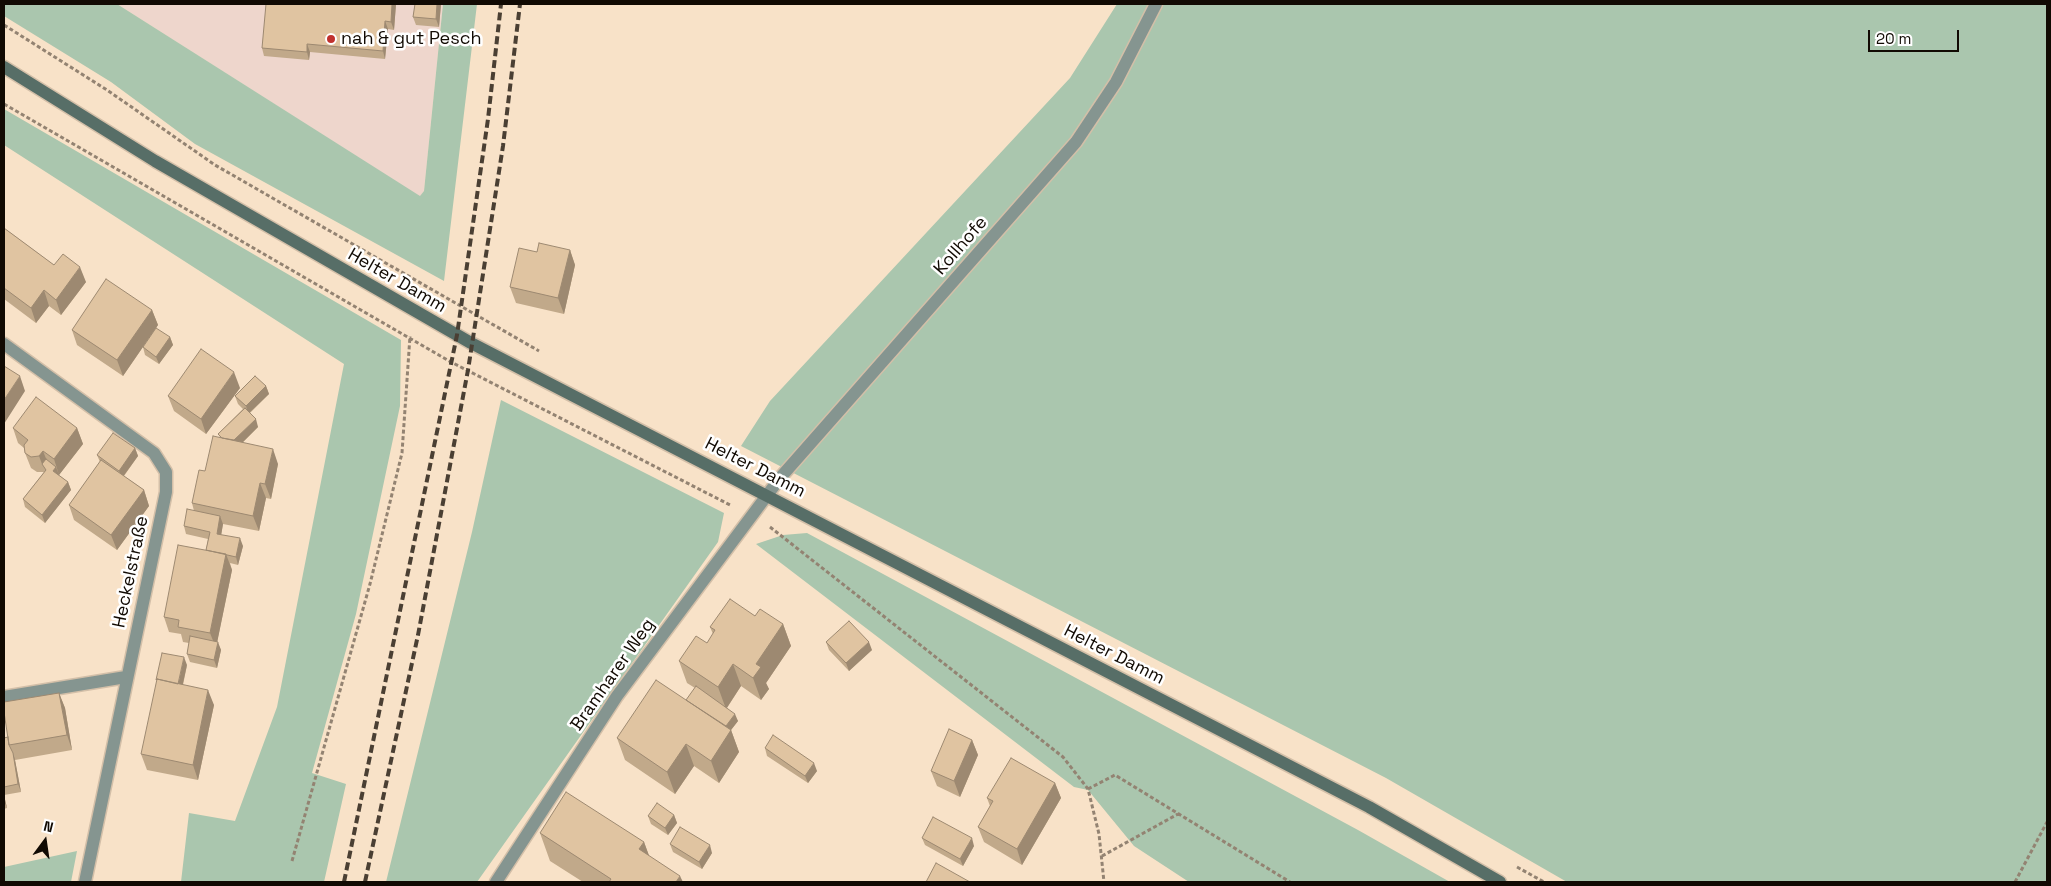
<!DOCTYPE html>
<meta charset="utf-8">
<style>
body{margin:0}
#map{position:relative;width:2051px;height:886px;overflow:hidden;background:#f8e2c8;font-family:"Space Grotesk",sans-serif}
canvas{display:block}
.frame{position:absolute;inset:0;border:5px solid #110a03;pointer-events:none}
.north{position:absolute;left:20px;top:816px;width:50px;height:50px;-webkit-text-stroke:4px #fff;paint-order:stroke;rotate:14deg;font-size:14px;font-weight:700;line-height:20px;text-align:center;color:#110a03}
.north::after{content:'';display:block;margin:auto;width:18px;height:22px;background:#110a03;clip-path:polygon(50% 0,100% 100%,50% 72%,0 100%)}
.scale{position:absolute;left:1868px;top:30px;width:91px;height:22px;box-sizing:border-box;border:2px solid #110a03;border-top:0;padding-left:6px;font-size:15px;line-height:18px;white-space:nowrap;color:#110a03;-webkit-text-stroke:4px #fff;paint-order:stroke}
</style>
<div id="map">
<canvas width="2051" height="886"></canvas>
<div class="frame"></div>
<div class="north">N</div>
<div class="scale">20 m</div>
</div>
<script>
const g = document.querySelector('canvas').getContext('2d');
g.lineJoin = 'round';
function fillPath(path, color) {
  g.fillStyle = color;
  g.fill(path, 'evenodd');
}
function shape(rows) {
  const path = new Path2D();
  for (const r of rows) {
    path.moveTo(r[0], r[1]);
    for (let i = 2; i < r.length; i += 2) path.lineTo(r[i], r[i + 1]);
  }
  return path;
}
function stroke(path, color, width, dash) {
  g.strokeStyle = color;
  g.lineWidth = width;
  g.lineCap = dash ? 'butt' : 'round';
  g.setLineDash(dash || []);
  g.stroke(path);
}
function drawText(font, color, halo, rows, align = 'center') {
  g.font = font + ' "Space Grotesk",sans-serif';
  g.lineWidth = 5;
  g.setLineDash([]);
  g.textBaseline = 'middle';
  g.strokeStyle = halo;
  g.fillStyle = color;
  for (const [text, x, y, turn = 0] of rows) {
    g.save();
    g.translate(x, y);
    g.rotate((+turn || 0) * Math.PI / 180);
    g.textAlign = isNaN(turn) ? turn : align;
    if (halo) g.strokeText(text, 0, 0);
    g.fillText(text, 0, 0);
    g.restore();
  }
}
fillPath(shape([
 [117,4,443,4,424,191,420,197]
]), '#eed6cc');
fillPath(shape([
 [4,4,117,4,420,196,424,191,443,4,477,4,444,281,195,144,111,82,4,16],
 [1117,4,2047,4,2047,882,1567,882,1386,778,741,446,770,401,1070,78],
 [4,109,401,340,400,406,356,614,312,773,346,784,324,882,181,882,189,813,235,821,277,707,344,364,4,145],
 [501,400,724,513,718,542,477,882,386,882,472,532],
 [807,533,1358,830,1450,882,1189,882,1134,846,1088,790,1074,787,756,544,783,535],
 [77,851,71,882,4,882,4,867]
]), '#aac6ae');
const street = shape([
 [4,344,154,453,166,472,166,492,85,882],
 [4,697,126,677],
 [496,882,617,696,780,478,1076,142,1116,82,1156,4]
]);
const secondary = shape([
 [4,67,155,161,471,343,1369,807,1500,882]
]);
stroke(street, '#d3bfa8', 15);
stroke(secondary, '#d3bfa8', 15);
stroke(shape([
 [4,25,107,90,215,165,539,351],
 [4,104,451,362,732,506],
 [770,527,1063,757,1088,789,1099,834,1104,882],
 [1088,789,1115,775,1290,882],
 [1102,856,1178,814],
 [292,861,370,584,402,453,410,336],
 [1517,867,1544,882],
 [2015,882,2047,822]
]), '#938372', 3, [4, 2.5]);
stroke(street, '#859590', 12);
stroke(secondary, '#576e67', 12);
stroke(shape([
 [344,882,457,335,488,119,501,4],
 [365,882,418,635,468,370,503,146,520,4]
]), '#4a3f33', 4, [8, 4]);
fillPath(shape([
 [396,4,394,30,388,29,385,59,310,52,309,60,264,56,262,48],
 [415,4,441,4,439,27,416,25,413,17],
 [4,228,54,265,86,282,61,315,49,306,36,323,4,299],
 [570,250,575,265,564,314,516,303,510,287],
 [152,310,158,325,143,346,170,337,173,345,159,364,145,355,143,347,123,376,77,345,72,330],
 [266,386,269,394,250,413,258,427,243,442,278,464,271,499,266,498,259,531,223,524,221,535,243,546,238,565,230,563,232,570,217,642,221,650,217,668,190,662,187,654,189,643,183,642,181,634,169,632,164,617,206,550,208,539,186,534,184,526,194,511,192,503,220,437,218,434,243,409,238,404,235,396],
 [240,388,206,434,174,411,168,396],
 [13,428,77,428,83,444,59,475,68,482,71,490,45,523,25,507,23,499,44,472,37,472,31,468,25,453,24,448,18,443],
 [135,448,138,456,124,476,144,490,149,506,117,550,74,520,69,505,100,462,97,455],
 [755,616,783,624,791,646,766,683,769,689,761,700,741,686,727,708,738,721,731,730,739,752,719,783,694,766,675,794,625,760,617,738,686,700,695,688,687,683,679,661,707,643,713,634,710,627],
 [826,642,872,650,849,671,829,650],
 [187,665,183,685,214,705,198,780,147,770,141,754],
 [59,693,65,708,72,750,15,760,21,792,4,795,7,808,4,809,4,738,8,737],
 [972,740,978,755,960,797,937,786,931,771],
 [765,748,817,771,808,783,767,756],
 [1055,783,1061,798,1022,865,984,842,978,827,990,806,987,798],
 [674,815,677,823,668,835,651,824,648,816],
 [540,833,644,842,649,856,683,882,583,882,550,861],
 [922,838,974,846,963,866,925,845],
 [670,844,712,853,702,869,673,852]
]), '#c1a98a');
fillPath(shape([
 [392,4,396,4,394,30,391,22],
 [437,4,441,4,439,27,436,19],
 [385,21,388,29,385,59,383,51],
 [307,44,310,52,309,60,307,52],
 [570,250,575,265,564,314,558,298],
 [80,267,86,282,61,315,56,300],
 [44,290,49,306,36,323,31,308],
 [152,310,158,325,123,376,117,360],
 [170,337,173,345,159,364,156,357],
 [234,372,240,388,206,434,201,419],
 [20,376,25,391,4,424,4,400],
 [266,386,269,394,248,414,246,406],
 [256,419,258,427,232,453,229,445],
 [77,428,83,444,59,475,54,459],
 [135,448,138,456,122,478,119,471],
 [273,449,278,464,271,499,265,484],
 [43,451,49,466,42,464,39,456],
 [56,467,59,475,56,479,53,471],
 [68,482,71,490,45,523,42,515],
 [260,483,266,498,259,531,253,516],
 [144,490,149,506,117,550,111,535],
 [220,516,223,524,220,542,217,534],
 [240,538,243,546,238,565,236,557],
 [226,554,232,570,216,648,210,633],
 [783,624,791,646,766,683,769,689,761,700,753,678,756,664],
 [218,642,221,650,217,668,214,660],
 [869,642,872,650,849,671,846,663],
 [184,657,187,665,181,692,178,685],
 [733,664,741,686,726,709,718,687],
 [208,690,214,705,198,780,193,765],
 [59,693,65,708,72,750,67,735],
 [735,714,738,721,731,730,739,752,719,783,711,761,724,729],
 [972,740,978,755,960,797,954,781],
 [686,744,694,766,675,794,667,772],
 [13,753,15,760,21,792,18,784],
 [814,763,817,771,808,783,805,776],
 [1055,783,1061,798,1022,865,1017,849],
 [4,794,4,795,7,808,4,801],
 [674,815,677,823,668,835,665,828],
 [972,838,974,846,963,866,960,859],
 [644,842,654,869,639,849],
 [710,845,712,853,702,869,699,862],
 [680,876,683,882,676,882]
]), '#9d8971');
const building = shape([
 [266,4,392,4,391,22,385,21,383,51,307,44,307,52,262,48,266,4],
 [415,4,437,4,436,19,413,17,415,4],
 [4,228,54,265,63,254,80,267,56,300,44,290,31,308,4,288,4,228],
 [539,243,570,250,558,298,510,287,519,248,537,252,539,243],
 [106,279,152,310,117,360,72,330,106,279],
 [156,328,170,337,156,357,143,347,156,328],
 [201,349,234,372,201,419,168,396,201,349],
 [4,366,20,376,4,400,4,366],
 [255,376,266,386,246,406,235,396,255,376],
 [36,397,77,428,54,459,43,451,39,456,31,457,25,453,24,445,28,440,13,428,36,397],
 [245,408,256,419,234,440,222,438,218,434,245,408],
 [113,433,135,448,119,471,97,455,113,433],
 [213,436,273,449,265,484,260,483,253,516,192,503,199,470,205,471,213,436],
 [46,459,56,467,53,471,68,482,42,515,23,499,46,470,42,464,46,459],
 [101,460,144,490,111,535,69,505,101,460],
 [187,509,220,516,217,534,240,538,236,557,206,550,210,532,184,526,187,509],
 [178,545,226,554,210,633,178,627,179,620,164,617,178,545],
 [730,599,755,616,760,609,783,624,756,664,761,667,753,678,733,664,718,687,679,661,696,636,707,643,715,630,710,627,730,599],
 [849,621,869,642,846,663,826,642,849,621],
 [190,636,218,642,214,660,187,654,190,636],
 [162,653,184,657,178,684,157,679,156,680,162,653],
 [157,679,208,690,193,765,141,754,157,679],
 [656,680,731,730,711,761,686,744,667,772,617,738,656,680],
 [696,686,735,714,726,726,686,700,696,686],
 [59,693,67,735,9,745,4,712,4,702,59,693],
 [949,729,972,740,954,781,931,771,949,729],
 [773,735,814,763,805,776,765,748,773,735],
 [8,737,9,745,13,753,18,784,4,787,4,738,8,737],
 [1011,758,1055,783,1017,849,978,827,993,801,987,798,1011,758],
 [566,792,644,842,639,849,680,876,676,882,609,882,611,879,540,833,566,792],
 [657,803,674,815,665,828,648,816,657,803],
 [933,817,972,838,960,859,922,838,933,817],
 [680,827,710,845,699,862,670,844,680,827],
 [936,863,970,882,926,882,936,863]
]);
fillPath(building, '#e0c4a1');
stroke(building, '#9d8971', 1);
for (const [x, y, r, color] of [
 [331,39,5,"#c0312e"]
]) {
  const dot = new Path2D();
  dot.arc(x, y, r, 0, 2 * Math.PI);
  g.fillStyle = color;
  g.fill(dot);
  stroke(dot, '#fff', 2);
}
drawText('18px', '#110a03', '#fff', [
 ["nah & gut Pesch",341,39]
], 'left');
drawText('18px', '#110a03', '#fff', [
 ["Kollhofe",961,246,-49],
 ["Helter Damm",397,281,30],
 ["Helter Damm",755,468,27],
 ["Heckelstraße",131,572,-78],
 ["Helter Damm",1114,655,27],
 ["Bramharer Weg",613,675,-55]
]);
</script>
